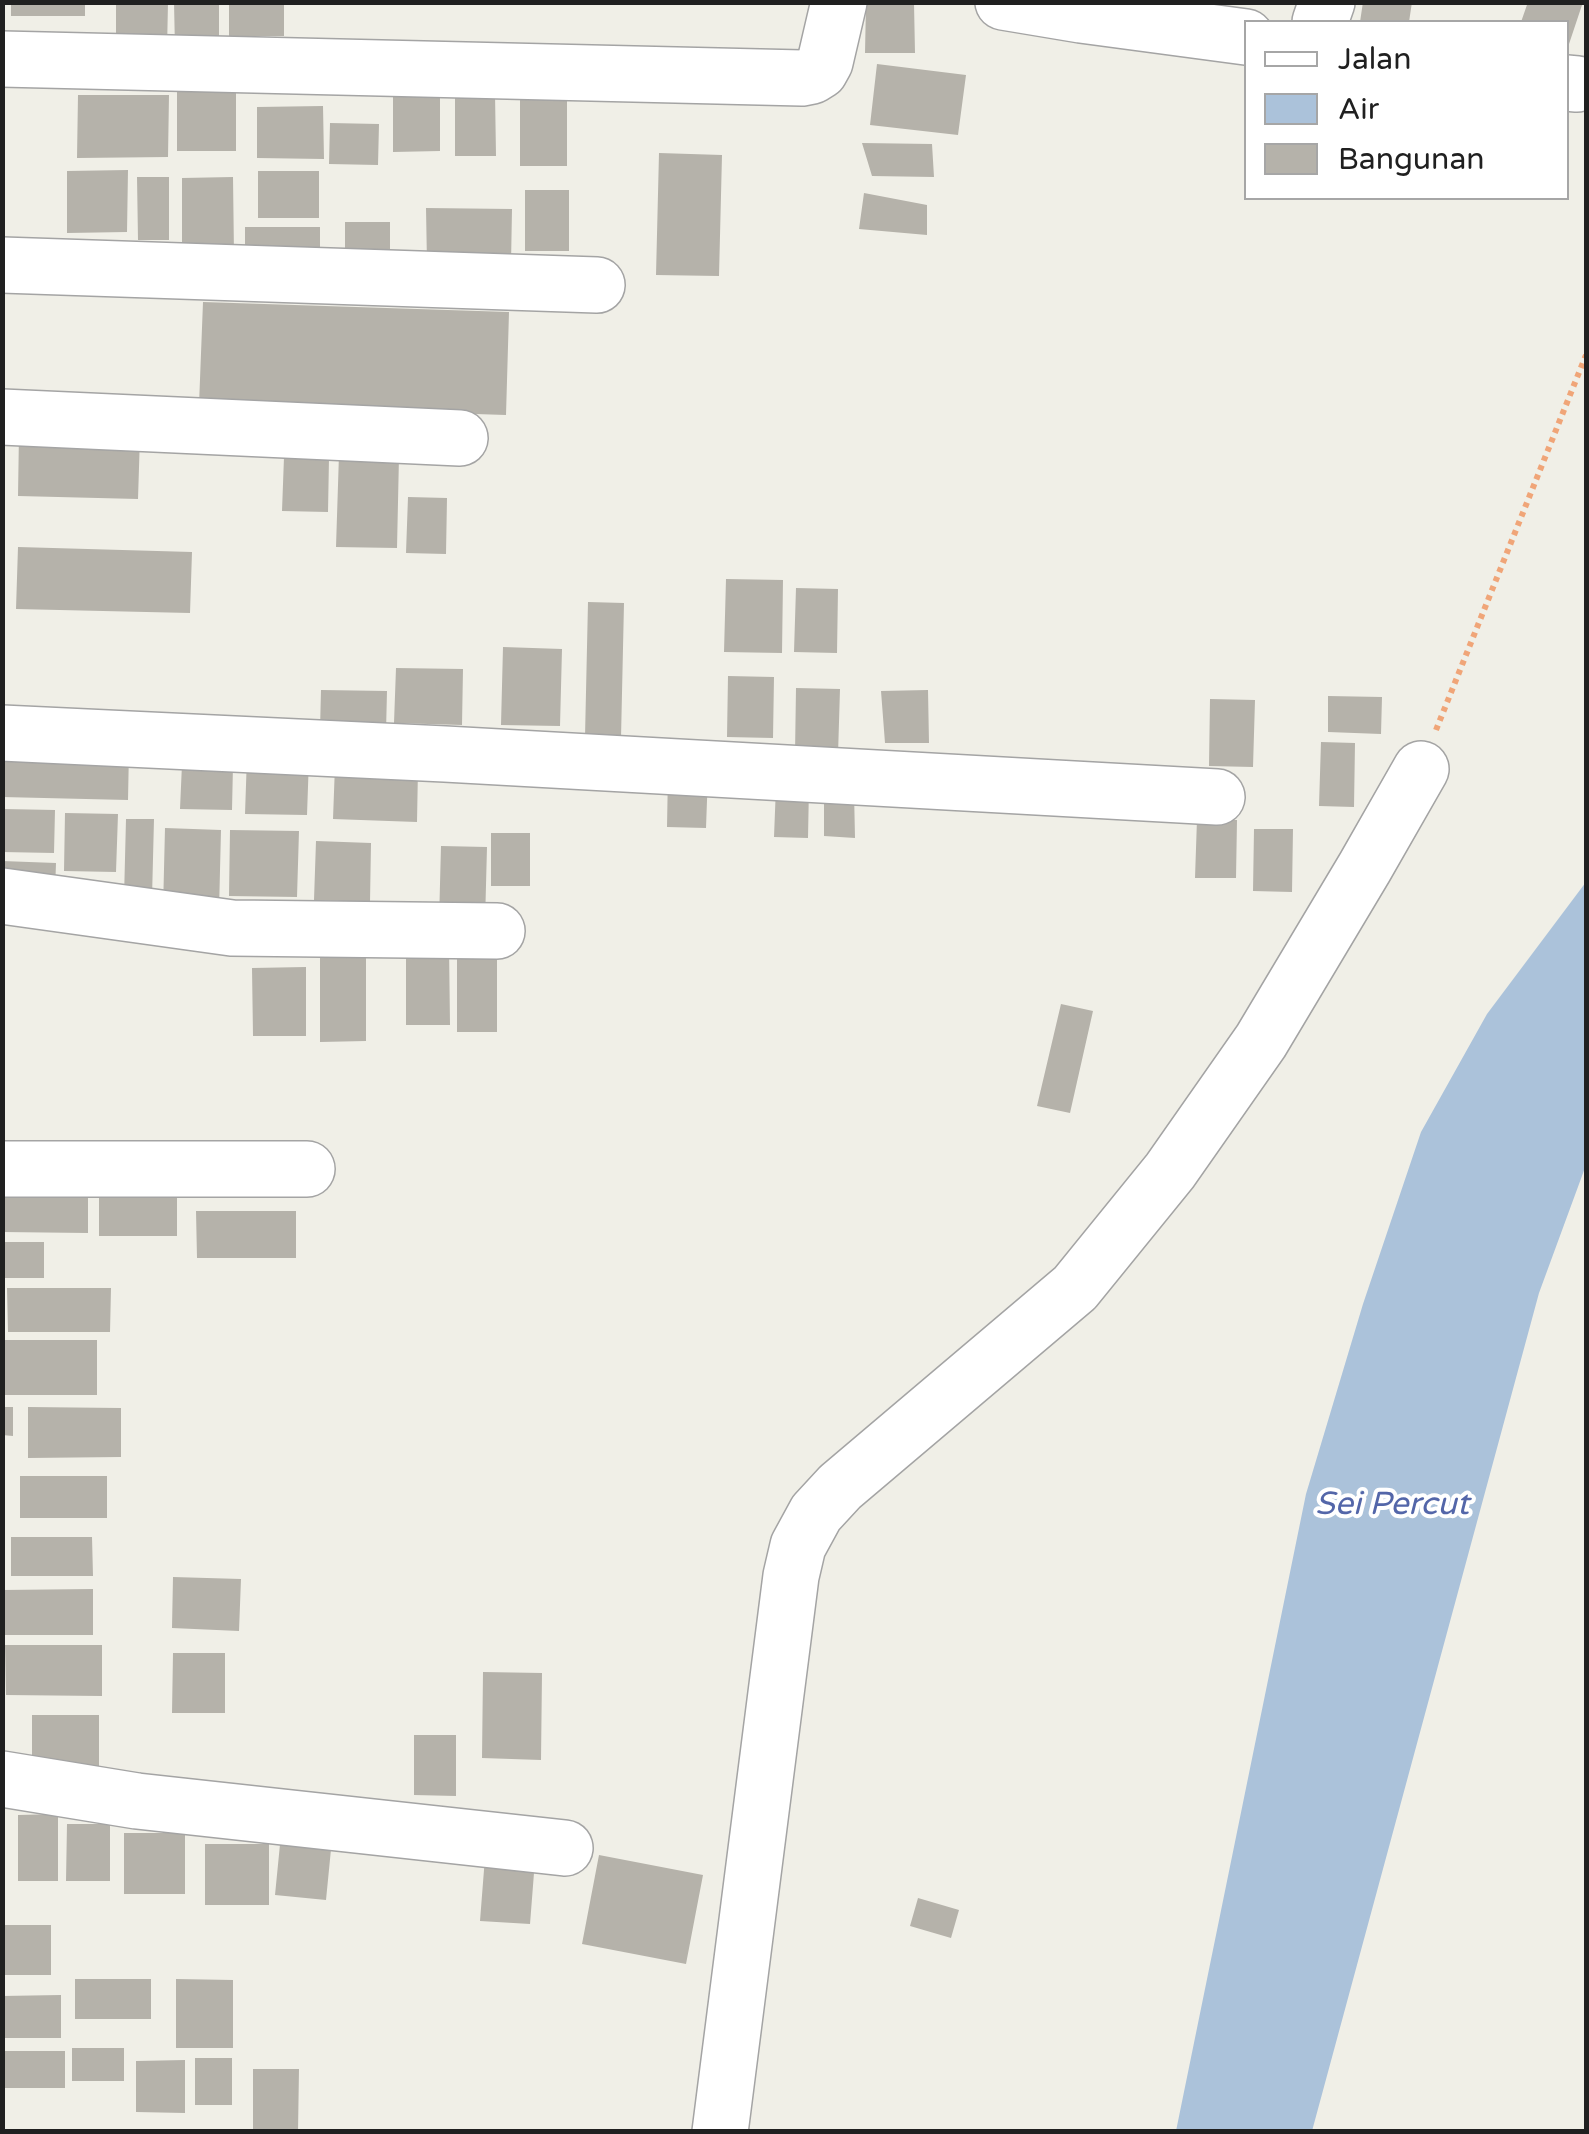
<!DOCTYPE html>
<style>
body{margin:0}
#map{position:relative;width:1589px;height:2134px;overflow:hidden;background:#f0efe7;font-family:"Varela Round",sans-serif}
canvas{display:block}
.frame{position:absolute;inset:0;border:5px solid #202020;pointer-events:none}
.legend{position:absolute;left:1244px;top:20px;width:325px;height:180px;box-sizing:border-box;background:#fff;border:2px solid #a6a6a6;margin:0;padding:12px 18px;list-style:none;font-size:30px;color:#202020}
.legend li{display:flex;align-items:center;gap:20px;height:50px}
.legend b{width:50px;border:2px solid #a6a6a6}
</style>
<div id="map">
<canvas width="1589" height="2134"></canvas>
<div class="frame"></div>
<ul class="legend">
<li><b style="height:12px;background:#fff"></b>Jalan</li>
<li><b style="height:28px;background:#abc2da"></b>Air</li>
<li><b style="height:28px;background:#b5b2aa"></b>Bangunan</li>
</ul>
</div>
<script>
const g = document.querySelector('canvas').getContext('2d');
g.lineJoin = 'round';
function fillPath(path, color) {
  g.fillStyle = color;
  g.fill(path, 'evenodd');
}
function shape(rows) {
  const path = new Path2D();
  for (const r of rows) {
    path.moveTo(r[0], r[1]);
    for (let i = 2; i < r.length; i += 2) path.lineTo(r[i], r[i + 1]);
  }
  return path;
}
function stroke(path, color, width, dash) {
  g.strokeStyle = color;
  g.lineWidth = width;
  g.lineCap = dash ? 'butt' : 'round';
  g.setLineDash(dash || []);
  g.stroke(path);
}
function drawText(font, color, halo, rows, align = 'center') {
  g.font = font + ' "Varela Round",sans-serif';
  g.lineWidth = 8;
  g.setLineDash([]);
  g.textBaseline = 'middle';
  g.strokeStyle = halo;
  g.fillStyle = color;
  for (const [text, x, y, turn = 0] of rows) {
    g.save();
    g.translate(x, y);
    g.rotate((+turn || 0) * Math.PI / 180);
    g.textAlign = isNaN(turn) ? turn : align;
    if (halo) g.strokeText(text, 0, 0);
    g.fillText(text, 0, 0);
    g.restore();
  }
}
fillPath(shape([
 [1586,882,1586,1165,1539,1293,1312,2131,1176,2131,1306,1494,1363,1304,1421,1132,1487,1014]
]), '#abc2da');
fillPath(shape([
 [11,2,85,2,85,16,11,16],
 [116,2,168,2,167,50,116,51],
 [174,2,219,2,219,49,175,49],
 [229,2,284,2,284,36,229,36],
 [1363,2,1412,2,1409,22,1360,22],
 [1528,2,1583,2,1567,50,1566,22,1521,22],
 [914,3,915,53,865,53,866,4],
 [877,64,966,75,958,135,870,125],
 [177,83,236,83,236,151,177,151],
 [520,86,567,86,567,166,520,166],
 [393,88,440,88,440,151,393,152],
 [455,93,495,93,496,156,455,156],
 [78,95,169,95,168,157,77,158],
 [323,106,324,159,257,158,257,107],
 [330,123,379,124,378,165,329,164],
 [862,143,932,144,934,177,872,176],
 [659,153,722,155,719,276,656,275],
 [128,170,127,232,67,233,67,171],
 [258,171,319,171,319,218,258,218],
 [137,177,169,177,169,240,138,240],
 [233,177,234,255,182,254,182,178],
 [525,190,569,190,569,251,525,251],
 [864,193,927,205,927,235,859,229],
 [426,208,512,209,511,264,427,264],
 [345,222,390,222,390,272,345,272],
 [245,227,320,227,320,261,245,261],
 [203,302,509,312,506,415,199,405],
 [19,433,140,436,138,499,18,496],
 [339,454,399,456,397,548,336,547],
 [284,457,329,458,328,512,282,511],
 [408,497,447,498,446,554,406,553],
 [18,547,192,552,190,613,16,609],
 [726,579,783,580,782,653,724,652],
 [796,588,838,589,837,653,794,652],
 [588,602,624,603,621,738,585,737],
 [503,647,562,649,560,726,501,725],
 [396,668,463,669,462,725,394,723],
 [728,676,774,677,773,738,727,737],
 [796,688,840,689,838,755,795,754],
 [321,690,387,691,386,732,320,730],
 [928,690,929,743,885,743,881,691],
 [1328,696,1382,697,1381,734,1328,732],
 [1210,699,1255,700,1253,767,1209,766],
 [1321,742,1355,743,1354,807,1319,806],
 [2,747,129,750,128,800,2,797],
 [247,756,309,758,307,815,245,814],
 [182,764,233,765,232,810,180,809],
 [335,765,418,768,417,822,333,819],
 [668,772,708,773,706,828,667,827],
 [776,786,809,786,808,838,774,837],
 [854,791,855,838,824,836,824,796],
 [3,809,55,810,54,853,2,852],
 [65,813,118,814,116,872,64,871],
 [126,819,154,819,152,898,124,898],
 [1197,819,1237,820,1236,878,1195,878],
 [165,828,221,830,219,911,163,910],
 [1254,829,1293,829,1292,892,1253,891],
 [230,830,299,831,297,897,229,896],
 [491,833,530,833,530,886,491,886],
 [316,841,371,843,370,902,314,900],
 [441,846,487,847,485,923,439,922],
 [2,861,56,863,55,892,2,891],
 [406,946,449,946,450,1025,406,1025],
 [320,948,366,948,366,1041,320,1042],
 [457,952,497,952,497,1032,457,1032],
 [306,967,306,1036,253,1036,252,968],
 [1061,1004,1093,1011,1070,1113,1037,1106],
 [2,1179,88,1180,88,1233,2,1232],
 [99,1186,177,1186,177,1236,99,1236],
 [196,1211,296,1211,296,1258,197,1258],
 [2,1242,44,1242,44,1278,2,1278],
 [7,1288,111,1288,110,1332,8,1332],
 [2,1340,97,1340,97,1395,2,1395],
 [2,1407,13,1407,13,1436,2,1435],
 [28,1407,121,1408,121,1457,28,1458],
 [20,1476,107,1476,107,1518,20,1518],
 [11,1537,92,1537,93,1576,11,1576],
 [173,1577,241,1579,239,1631,172,1628],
 [93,1589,93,1635,2,1635,2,1590],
 [5,1645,102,1645,102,1696,6,1695],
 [173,1653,225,1653,225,1713,172,1713],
 [483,1672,542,1673,541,1760,482,1758],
 [32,1715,99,1715,99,1770,32,1770],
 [414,1735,456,1735,456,1796,414,1795],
 [58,1814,58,1881,18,1881,18,1815],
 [67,1824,110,1824,110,1881,66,1881],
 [282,1824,333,1829,326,1900,275,1895],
 [124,1833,185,1833,185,1894,124,1894],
 [205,1844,269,1844,269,1905,205,1905],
 [599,1855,703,1875,686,1964,582,1944],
 [485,1857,535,1860,530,1924,480,1921],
 [918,1898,959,1910,951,1938,910,1926],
 [2,1925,51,1925,51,1975,2,1975],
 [75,1979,151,1979,151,2019,75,2019],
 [176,1979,233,1980,233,2048,176,2048],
 [61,1995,61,2038,2,2038,2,1996],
 [72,2048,124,2048,124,2081,72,2081],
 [2,2051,65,2051,65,2088,2,2088],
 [195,2058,232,2058,232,2105,195,2105],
 [185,2060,185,2113,136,2112,136,2061],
 [253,2069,299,2069,298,2132,253,2132]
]), '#b5b2aa');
const minor = shape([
 [1003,2,1081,15,1246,37],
 [1320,22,1327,2],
 [2,59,802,78,812,76,820,71,825,62,839,2],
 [1566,83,1577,84],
 [2,265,597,285],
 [2,417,460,438],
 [2,733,445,754,1217,797],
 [2,896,232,928,497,931],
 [2,1169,307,1169],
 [2,1779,137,1801,565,1848],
 [720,2132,791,1576,798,1546,816,1513,840,1487,1075,1288,1170,1171,1261,1041,1365,867,1421,769]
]);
stroke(minor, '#a4a4a4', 58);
stroke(shape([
 [1436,730,1586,355]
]), '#f0a578', 6, [5, 5]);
stroke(minor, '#fff', 55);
drawText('italic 32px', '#5366a9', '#fff', [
 ["Sei Percut",1392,1506]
]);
</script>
